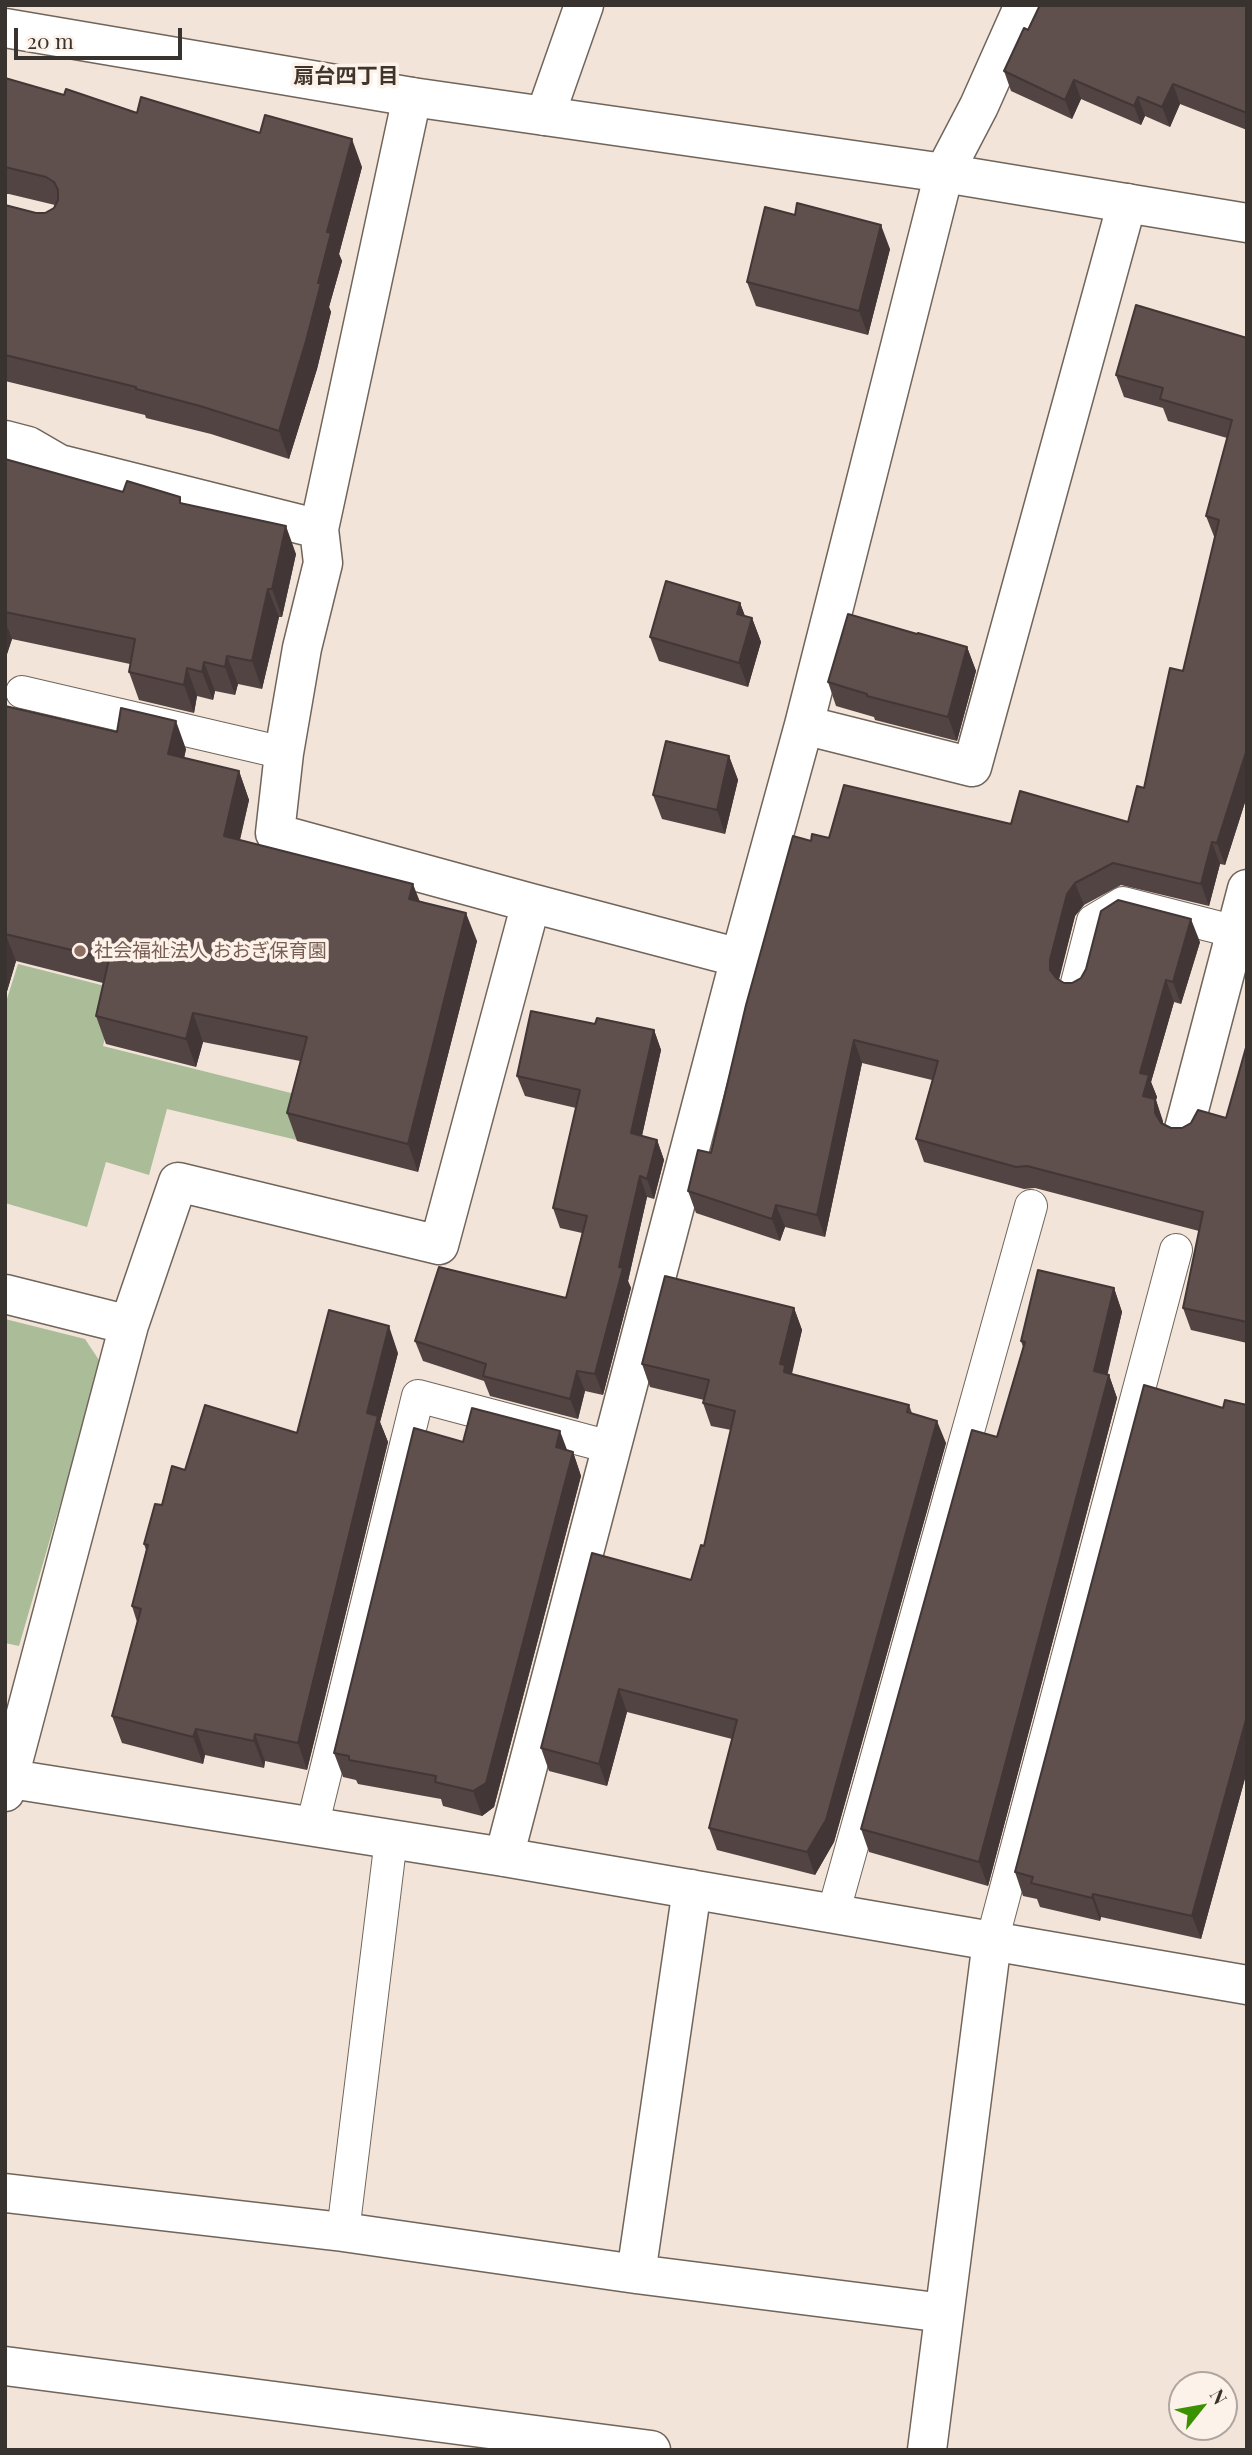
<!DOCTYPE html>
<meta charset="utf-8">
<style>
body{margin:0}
#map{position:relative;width:1252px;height:2455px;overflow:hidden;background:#f2e4d9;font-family:"Playfair Display",serif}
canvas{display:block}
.frame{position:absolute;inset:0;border:7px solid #39332f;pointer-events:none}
.north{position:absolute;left:1168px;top:2371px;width:70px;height:70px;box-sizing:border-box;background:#fdf2e9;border:2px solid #afa69f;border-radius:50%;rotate:59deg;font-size:19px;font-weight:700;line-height:28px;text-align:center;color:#39332f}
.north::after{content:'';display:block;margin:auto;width:24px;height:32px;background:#3a9200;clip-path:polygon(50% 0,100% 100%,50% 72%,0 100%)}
.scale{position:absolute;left:14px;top:28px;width:168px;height:32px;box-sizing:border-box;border:4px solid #39332f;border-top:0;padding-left:9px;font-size:21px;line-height:24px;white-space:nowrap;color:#39332f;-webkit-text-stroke:5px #fdf2e9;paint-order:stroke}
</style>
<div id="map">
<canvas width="1252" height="2455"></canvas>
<div class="frame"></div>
<div class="north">N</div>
<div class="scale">20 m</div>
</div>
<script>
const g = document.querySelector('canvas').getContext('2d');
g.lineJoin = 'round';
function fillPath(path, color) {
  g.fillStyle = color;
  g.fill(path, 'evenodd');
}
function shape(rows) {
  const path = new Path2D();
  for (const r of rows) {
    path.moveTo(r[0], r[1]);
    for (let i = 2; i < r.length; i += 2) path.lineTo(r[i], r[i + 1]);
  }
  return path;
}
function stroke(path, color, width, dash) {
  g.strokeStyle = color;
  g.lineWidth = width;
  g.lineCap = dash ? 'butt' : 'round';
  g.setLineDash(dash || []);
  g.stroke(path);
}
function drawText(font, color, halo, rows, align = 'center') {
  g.font = font + ' "Playfair Display","Noto Sans JP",serif';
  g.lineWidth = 7;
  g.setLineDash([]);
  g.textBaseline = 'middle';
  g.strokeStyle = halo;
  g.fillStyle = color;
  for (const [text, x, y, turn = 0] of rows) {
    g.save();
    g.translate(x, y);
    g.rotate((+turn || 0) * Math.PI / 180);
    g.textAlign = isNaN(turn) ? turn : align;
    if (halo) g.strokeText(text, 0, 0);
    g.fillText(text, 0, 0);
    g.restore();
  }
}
fillPath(shape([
 [18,964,117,989,103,1046,307,1097,297,1140,167,1109,149,1175,106,1162,87,1227,5,1203,5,1005],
 [5,1319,85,1339,101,1363,19,1646,5,1643]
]), '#aabc98');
const lane = shape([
 [22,692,284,753],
 [1076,987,1093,921,1123,903,1236,932],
 [312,1827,418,1396,610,1447],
 [833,1914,1031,1206],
 [992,1941,1176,1250],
 [343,2232,391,1839]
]);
const street = shape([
 [545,116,584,5],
 [5,440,28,446,59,464,319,529,412,97],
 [319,529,323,563,302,648,284,753,275,833,531,903,740,958],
 [804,725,972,767,1127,203],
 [1184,1129,1247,889],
 [5,1294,129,1325],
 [5,1778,504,1857,1247,1985],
 [5,1792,129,1325,178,1182,439,1245,531,903],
 [504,1857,740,958,804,725,944,173,979,106,1024,5],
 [5,2193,343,2232,636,2274,944,2313],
 [636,2274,692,1889],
 [5,2366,651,2450],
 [927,2450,992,1941]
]);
const secondary = shape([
 [5,28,412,97,944,173,1247,223]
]);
stroke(lane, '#71655b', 34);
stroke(street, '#71655b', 41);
stroke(secondary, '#71655b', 41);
stroke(lane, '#fff', 32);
stroke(street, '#fff', 38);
stroke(secondary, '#fff', 38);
fillPath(shape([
 [1247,5,1247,130,1180,104,1170,127,1145,116,1141,125,1081,99,1072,119,1011,91,1004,71,1028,30],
 [5,78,64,95,362,167,339,254,342,261,329,307,331,312,317,369,289,459,211,434,146,418,145,415,5,381,5,205,36,213,45,213,54,208,55,205,9,194,5,194],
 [795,215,890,249,868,335,756,306,747,282],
 [1247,338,1247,796,1225,865,1220,864,1209,906,1121,885,1084,905,1075,916,1059,980,1064,983,1072,983,1200,942,1181,1004,1174,1002,1151,1082,1157,1097,1156,1100,1163,1124,1171,1128,1182,1128,1226,1118,1247,1044,1247,1343,1191,1330,1183,1308,1199,1231,1035,1188,1024,1189,924,1162,916,1139,932,1080,862,1063,825,1237,785,1227,780,1241,696,1213,688,1191,711,1153,811,841,829,838,1011,824,1128,822,1144,788,1183,671,1215,539,1206,516,1227,438,1168,421,1163,408,1124,397,1116,375],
 [5,459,123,492,182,503,296,554,282,617,279,617,262,689,238,684,235,695,215,691,213,700,197,696,194,713,139,700,129,672,130,664,12,639,5,660],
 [740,603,745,616,752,618,761,642,748,687,659,661,650,637],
 [917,634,967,647,976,671,957,741,875,720,874,717,836,706,828,682],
 [5,706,186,749,184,758,239,771,249,800,240,840,420,901,477,941,418,1172,297,1141,287,1113,300,1061,203,1042,196,1067,106,1044,96,1016,103,983,16,961,5,998],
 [729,756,738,780,725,834,662,819,653,795],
 [595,1024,654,1030,661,1050,642,1136,657,1140,664,1160,654,1199,647,1197,628,1281,631,1288,603,1395,585,1391,578,1419,490,1396,484,1381,423,1361,415,1341,566,1298,582,1233,560,1228,553,1208,576,1108,525,1096,517,1076],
 [1114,1288,1122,1312,1107,1374,1109,1375,1117,1398,988,1886,869,1852,861,1829,997,1437,1023,1347,1021,1341],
 [794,1308,802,1330,792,1374,909,1405,912,1413,946,1443,834,1842,815,1875,717,1850,709,1828,732,1739,627,1712,607,1786,549,1771,541,1748,691,1580,704,1546,731,1430,711,1426,703,1403,704,1400,650,1387,642,1364],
 [398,1353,380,1422,388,1442,307,1770,265,1761,264,1768,205,1755,203,1764,122,1743,112,1716,137,1622,132,1606,146,1550,144,1544,162,1505,185,1470,297,1433],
 [1247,1405,1247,1771,1201,1939,1101,1917,1100,1921,1040,1907,1037,1899,1023,1896,1015,1872,1223,1408],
 [463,1442,567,1450,573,1452,581,1476,494,1807,482,1816,443,1806,441,1799,358,1784,356,1780,343,1777,334,1753]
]), '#524442');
fillPath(shape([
 [1074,80,1081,99,1072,119,1065,100],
 [1173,84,1180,104,1170,127,1162,107],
 [1138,97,1145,116,1141,125,1134,106],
 [352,139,362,167,339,254,342,261,329,307,331,312,317,369,289,459,279,431,318,283,327,232],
 [881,225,890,249,868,335,859,311],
 [286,526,296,554,282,617,272,589],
 [268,589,279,617,262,689,252,661],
 [740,603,749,627,737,614],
 [752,618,761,642,748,687,739,663],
 [5,621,12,639,5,660],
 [967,647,976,671,957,741,948,717],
 [227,656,238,684,235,695,225,667],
 [204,662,215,691,213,700,202,672],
 [187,668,197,696,194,713,184,685],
 [176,721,186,749,179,782,168,754],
 [1247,749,1247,796,1225,865,1217,843],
 [729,756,738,780,725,834,717,810],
 [239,771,249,800,234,864,224,836],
 [1212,842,1220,864,1209,906,1201,884],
 [1075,883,1084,905,1075,916,1058,982,1050,970,1050,960,1067,894],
 [413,884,424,912,409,899],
 [466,913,477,941,418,1172,408,1144],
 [1191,919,1200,942,1181,1004,1173,982],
 [5,933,16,961,5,998],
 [1166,980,1174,1002,1151,1082,1157,1097,1156,1100,1163,1121,1163,1135,1143,1096,1140,1073],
 [193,1013,203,1042,196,1067,186,1039],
 [654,1030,661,1050,638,1153,631,1133],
 [854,1040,862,1063,825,1237,817,1215],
 [657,1140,664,1160,654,1199,647,1179],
 [640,1176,647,1197,628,1281,631,1288,603,1395,595,1374],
 [776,1205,785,1227,780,1241,772,1219],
 [1114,1288,1122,1312,1103,1394,1094,1371],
 [794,1308,802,1330,790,1379,792,1394,780,1364],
 [389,1326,398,1353,380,1422,388,1442,307,1770,298,1743,367,1413],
 [577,1371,585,1391,578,1419,570,1399],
 [1109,1375,1117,1398,988,1886,979,1862],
 [937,1421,946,1443,834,1842,815,1875,807,1852],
 [560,1431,569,1455,556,1447],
 [573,1452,581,1476,494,1807,482,1816,473,1791],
 [619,1689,627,1712,607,1786,599,1764],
 [1247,1716,1247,1771,1201,1939,1192,1916],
 [196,1729,205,1755,203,1764,193,1737],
 [255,1734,265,1761,264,1768,254,1741],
 [1093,1894,1101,1917,1100,1921,1092,1898]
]), '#423736');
const building = shape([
 [1040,5,1247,5,1247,113,1173,84,1162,107,1138,97,1134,106,1074,80,1065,100,1004,71,1024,28,1028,30,1040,5],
 [5,78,64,95,66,89,137,113,141,97,260,133,265,115,352,139,327,232,331,233,318,283,321,283,306,341,279,431,200,406,136,389,136,387,5,355,5,205,36,213,45,213,54,208,58,200,58,190,54,182,46,177,5,167,5,78],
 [797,203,881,225,859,311,747,282,765,207,795,215,797,203],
 [1136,305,1247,338,1247,749,1217,843,1212,842,1201,884,1113,863,1075,883,1067,894,1050,960,1050,970,1056,978,1064,983,1072,983,1081,978,1086,969,1101,911,1118,900,1191,919,1173,982,1166,980,1140,1073,1149,1075,1143,1096,1155,1099,1155,1113,1161,1123,1171,1128,1182,1128,1191,1123,1198,1110,1226,1118,1247,1044,1247,1322,1183,1308,1203,1212,1027,1166,1016,1167,916,1139,938,1061,854,1040,817,1215,776,1205,772,1219,688,1191,698,1150,711,1153,746,1005,793,836,811,841,812,834,829,838,844,785,1011,824,1020,791,1128,822,1137,786,1144,788,1170,668,1183,671,1219,520,1206,516,1232,420,1160,399,1163,388,1116,375,1136,305],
 [5,459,123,492,127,481,180,497,180,503,286,526,272,589,268,589,252,661,227,656,225,667,204,662,202,672,187,668,184,685,129,672,135,639,5,612,5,459],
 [666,581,740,603,737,614,752,618,739,663,650,637,666,581],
 [848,614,917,634,918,633,967,647,948,717,867,696,867,694,828,682,848,614],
 [5,706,117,732,121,708,176,721,168,754,239,771,224,836,413,884,409,899,466,913,408,1144,287,1113,307,1037,193,1013,186,1039,96,1016,109,959,5,934,5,706],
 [666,741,729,756,717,810,653,795,666,741],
 [531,1011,595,1024,597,1018,654,1030,631,1133,657,1140,647,1179,640,1176,619,1267,623,1268,595,1374,577,1371,570,1399,483,1376,486,1364,415,1341,439,1267,566,1298,587,1216,553,1208,580,1090,517,1076,531,1011],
 [1038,1270,1114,1288,1094,1371,1109,1375,979,1862,861,1829,972,1430,997,1437,1025,1342,1021,1341,1038,1270],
 [665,1276,794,1308,780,1364,785,1365,784,1372,909,1405,907,1412,937,1421,826,1820,807,1852,709,1828,737,1720,619,1689,599,1764,541,1748,592,1553,691,1580,701,1545,704,1546,735,1411,703,1403,709,1380,642,1364,665,1276],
 [329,1310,389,1326,367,1413,378,1416,298,1743,255,1734,254,1741,196,1729,193,1737,112,1716,141,1609,132,1606,148,1545,144,1544,155,1504,162,1505,172,1466,185,1470,205,1405,297,1433,329,1310],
 [1144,1385,1223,1408,1225,1400,1247,1405,1247,1716,1192,1916,1093,1894,1092,1898,1031,1883,1033,1877,1015,1872,1144,1385],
 [472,1408,560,1431,556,1447,573,1452,486,1783,473,1791,435,1782,436,1776,349,1760,349,1756,334,1753,414,1428,463,1442,472,1408]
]);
fillPath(building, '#5f4f4d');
stroke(building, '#423736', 2);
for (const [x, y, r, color] of [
 [80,951,7,"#8d6e63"]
]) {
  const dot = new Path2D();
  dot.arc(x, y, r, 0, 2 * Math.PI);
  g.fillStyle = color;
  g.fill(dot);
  stroke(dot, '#fdf2e9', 2.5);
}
drawText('19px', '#785e54', '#fdf2e9', [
 ["社会福祉法人 おおぎ保育園",94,951]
], 'left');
drawText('bold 21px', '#40352c', '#fdf2e9', [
 ["扇台四丁目",346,76]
]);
</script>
